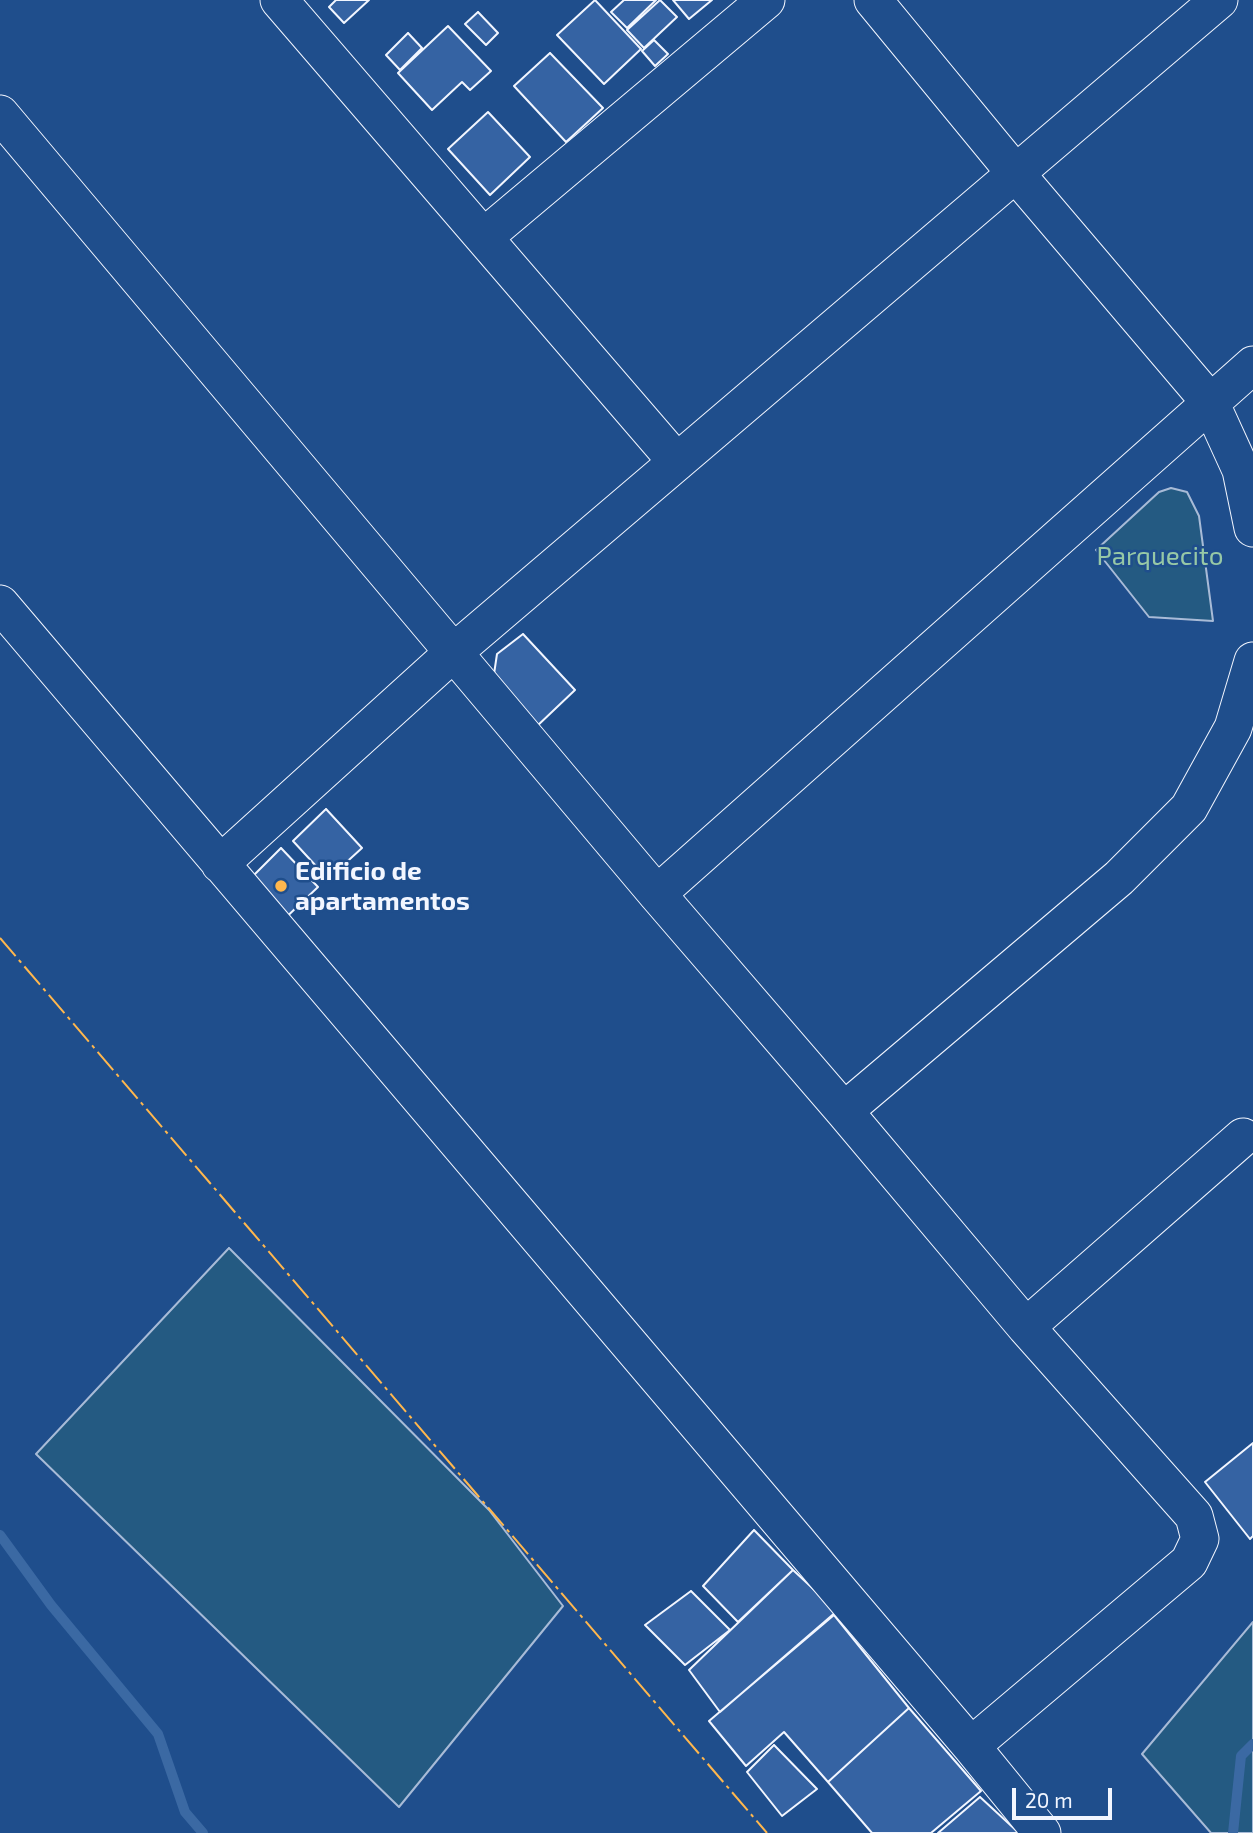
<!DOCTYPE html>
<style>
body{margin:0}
#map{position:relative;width:1253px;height:1833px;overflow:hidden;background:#1f4e8c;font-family:"Exo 2",sans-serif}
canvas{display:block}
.scale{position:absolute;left:1012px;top:1788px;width:100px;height:32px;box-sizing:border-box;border:4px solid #f2f6ff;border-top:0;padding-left:9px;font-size:21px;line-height:24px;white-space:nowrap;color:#f2f6ff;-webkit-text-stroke:5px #1f4e8c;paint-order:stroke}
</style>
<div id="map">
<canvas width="1253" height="1833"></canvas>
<div class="scale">20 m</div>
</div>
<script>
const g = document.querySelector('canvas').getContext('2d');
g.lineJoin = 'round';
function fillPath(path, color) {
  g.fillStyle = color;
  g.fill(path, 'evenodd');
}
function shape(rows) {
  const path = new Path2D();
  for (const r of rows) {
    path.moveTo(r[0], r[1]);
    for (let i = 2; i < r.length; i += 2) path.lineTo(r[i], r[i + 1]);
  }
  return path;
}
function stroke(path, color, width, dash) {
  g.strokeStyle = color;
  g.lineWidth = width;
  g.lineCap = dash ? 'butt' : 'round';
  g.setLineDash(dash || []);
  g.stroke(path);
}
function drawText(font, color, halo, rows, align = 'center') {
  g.font = font + ' "Exo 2",sans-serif';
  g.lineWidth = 5;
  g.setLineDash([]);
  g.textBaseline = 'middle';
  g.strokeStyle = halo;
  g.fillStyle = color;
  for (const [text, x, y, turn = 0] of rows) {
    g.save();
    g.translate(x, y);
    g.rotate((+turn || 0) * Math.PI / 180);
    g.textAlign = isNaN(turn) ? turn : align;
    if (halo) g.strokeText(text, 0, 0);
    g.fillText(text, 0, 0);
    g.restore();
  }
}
const green = shape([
 [1171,488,1187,492,1199,516,1213,621,1149,617,1096,550,1159,492,1171,488],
 [229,1248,489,1510,563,1606,399,1807,36,1454,229,1248],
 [1253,1622,1253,1833,1211,1833,1142,1754,1253,1622]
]);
fillPath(green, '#245a82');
stroke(green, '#a8bbd7', 2);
stroke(shape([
 [0,1535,51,1605,158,1734,185,1812,203,1833],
 [1233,1833,1241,1756,1253,1744]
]), '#3b69a3', 10);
const building = shape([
 [336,0,369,0,344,23,329,7,336,0],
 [595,0,641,49,604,84,557,35,595,0],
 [624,0,656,0,627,28,611,12,624,0],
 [660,0,677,17,644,48,627,30,660,0],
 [673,0,712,0,689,19,673,0],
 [478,12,498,33,486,45,465,24,478,12],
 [448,26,491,71,470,90,462,82,432,110,398,73,448,26],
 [408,33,422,48,400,70,386,55,408,33],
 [654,40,668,54,655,66,642,51,654,40],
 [550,53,603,108,566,142,514,86,550,53],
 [488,112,530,157,490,195,448,149,488,112],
 [523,634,575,690,535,728,494,674,497,654,523,634],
 [326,809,362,848,328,879,293,841,326,809],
 [281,848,318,887,278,925,244,885,281,848],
 [1253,1443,1253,1536,1250,1539,1205,1482,1253,1443],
 [754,1530,793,1570,738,1622,703,1586,754,1530],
 [793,1570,837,1611,720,1712,689,1670,793,1570],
 [691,1591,730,1630,685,1665,645,1625,691,1591],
 [834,1615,909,1708,828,1782,784,1732,746,1766,709,1721,834,1615],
 [909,1708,981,1791,931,1833,872,1833,828,1782,909,1708],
 [774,1745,817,1789,782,1816,747,1772,774,1745],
 [980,1797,1019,1833,938,1833,980,1797]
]);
fillPath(building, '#3563a3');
stroke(building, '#f2f6ff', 2);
const minor = shape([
 [279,0,677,462],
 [873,0,1017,175,1210,402,1241,470,1253,528],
 [0,114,657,894,844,1111,1026,1327,1194,1516,1200,1539,1189,1562,971,1746],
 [484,237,766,0],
 [0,604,971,1746,1042,1833],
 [220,864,454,652,1219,0],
 [657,894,1253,365],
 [844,1111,1119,878,1189,808,1233,728,1253,661],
 [1026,1327,1243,1137]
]);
stroke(minor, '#f2f6ff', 39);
stroke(minor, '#1f4e8c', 37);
stroke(shape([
 [0,938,767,1833]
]), '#ffb74d', 2, [24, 5, 3.5, 5]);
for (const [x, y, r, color] of [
 [281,886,7,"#ffb74d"]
]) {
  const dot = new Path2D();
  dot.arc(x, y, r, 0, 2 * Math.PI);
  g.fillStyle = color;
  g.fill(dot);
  stroke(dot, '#1f4e8c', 2.5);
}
drawText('26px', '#97c8a6', '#1f4e8c', [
 ["Parquecito",1160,556]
]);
drawText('bold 26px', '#f2f6ff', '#1f4e8c', [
 ["Edificio de",295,871],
 ["apartamentos",295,901]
], 'left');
</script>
